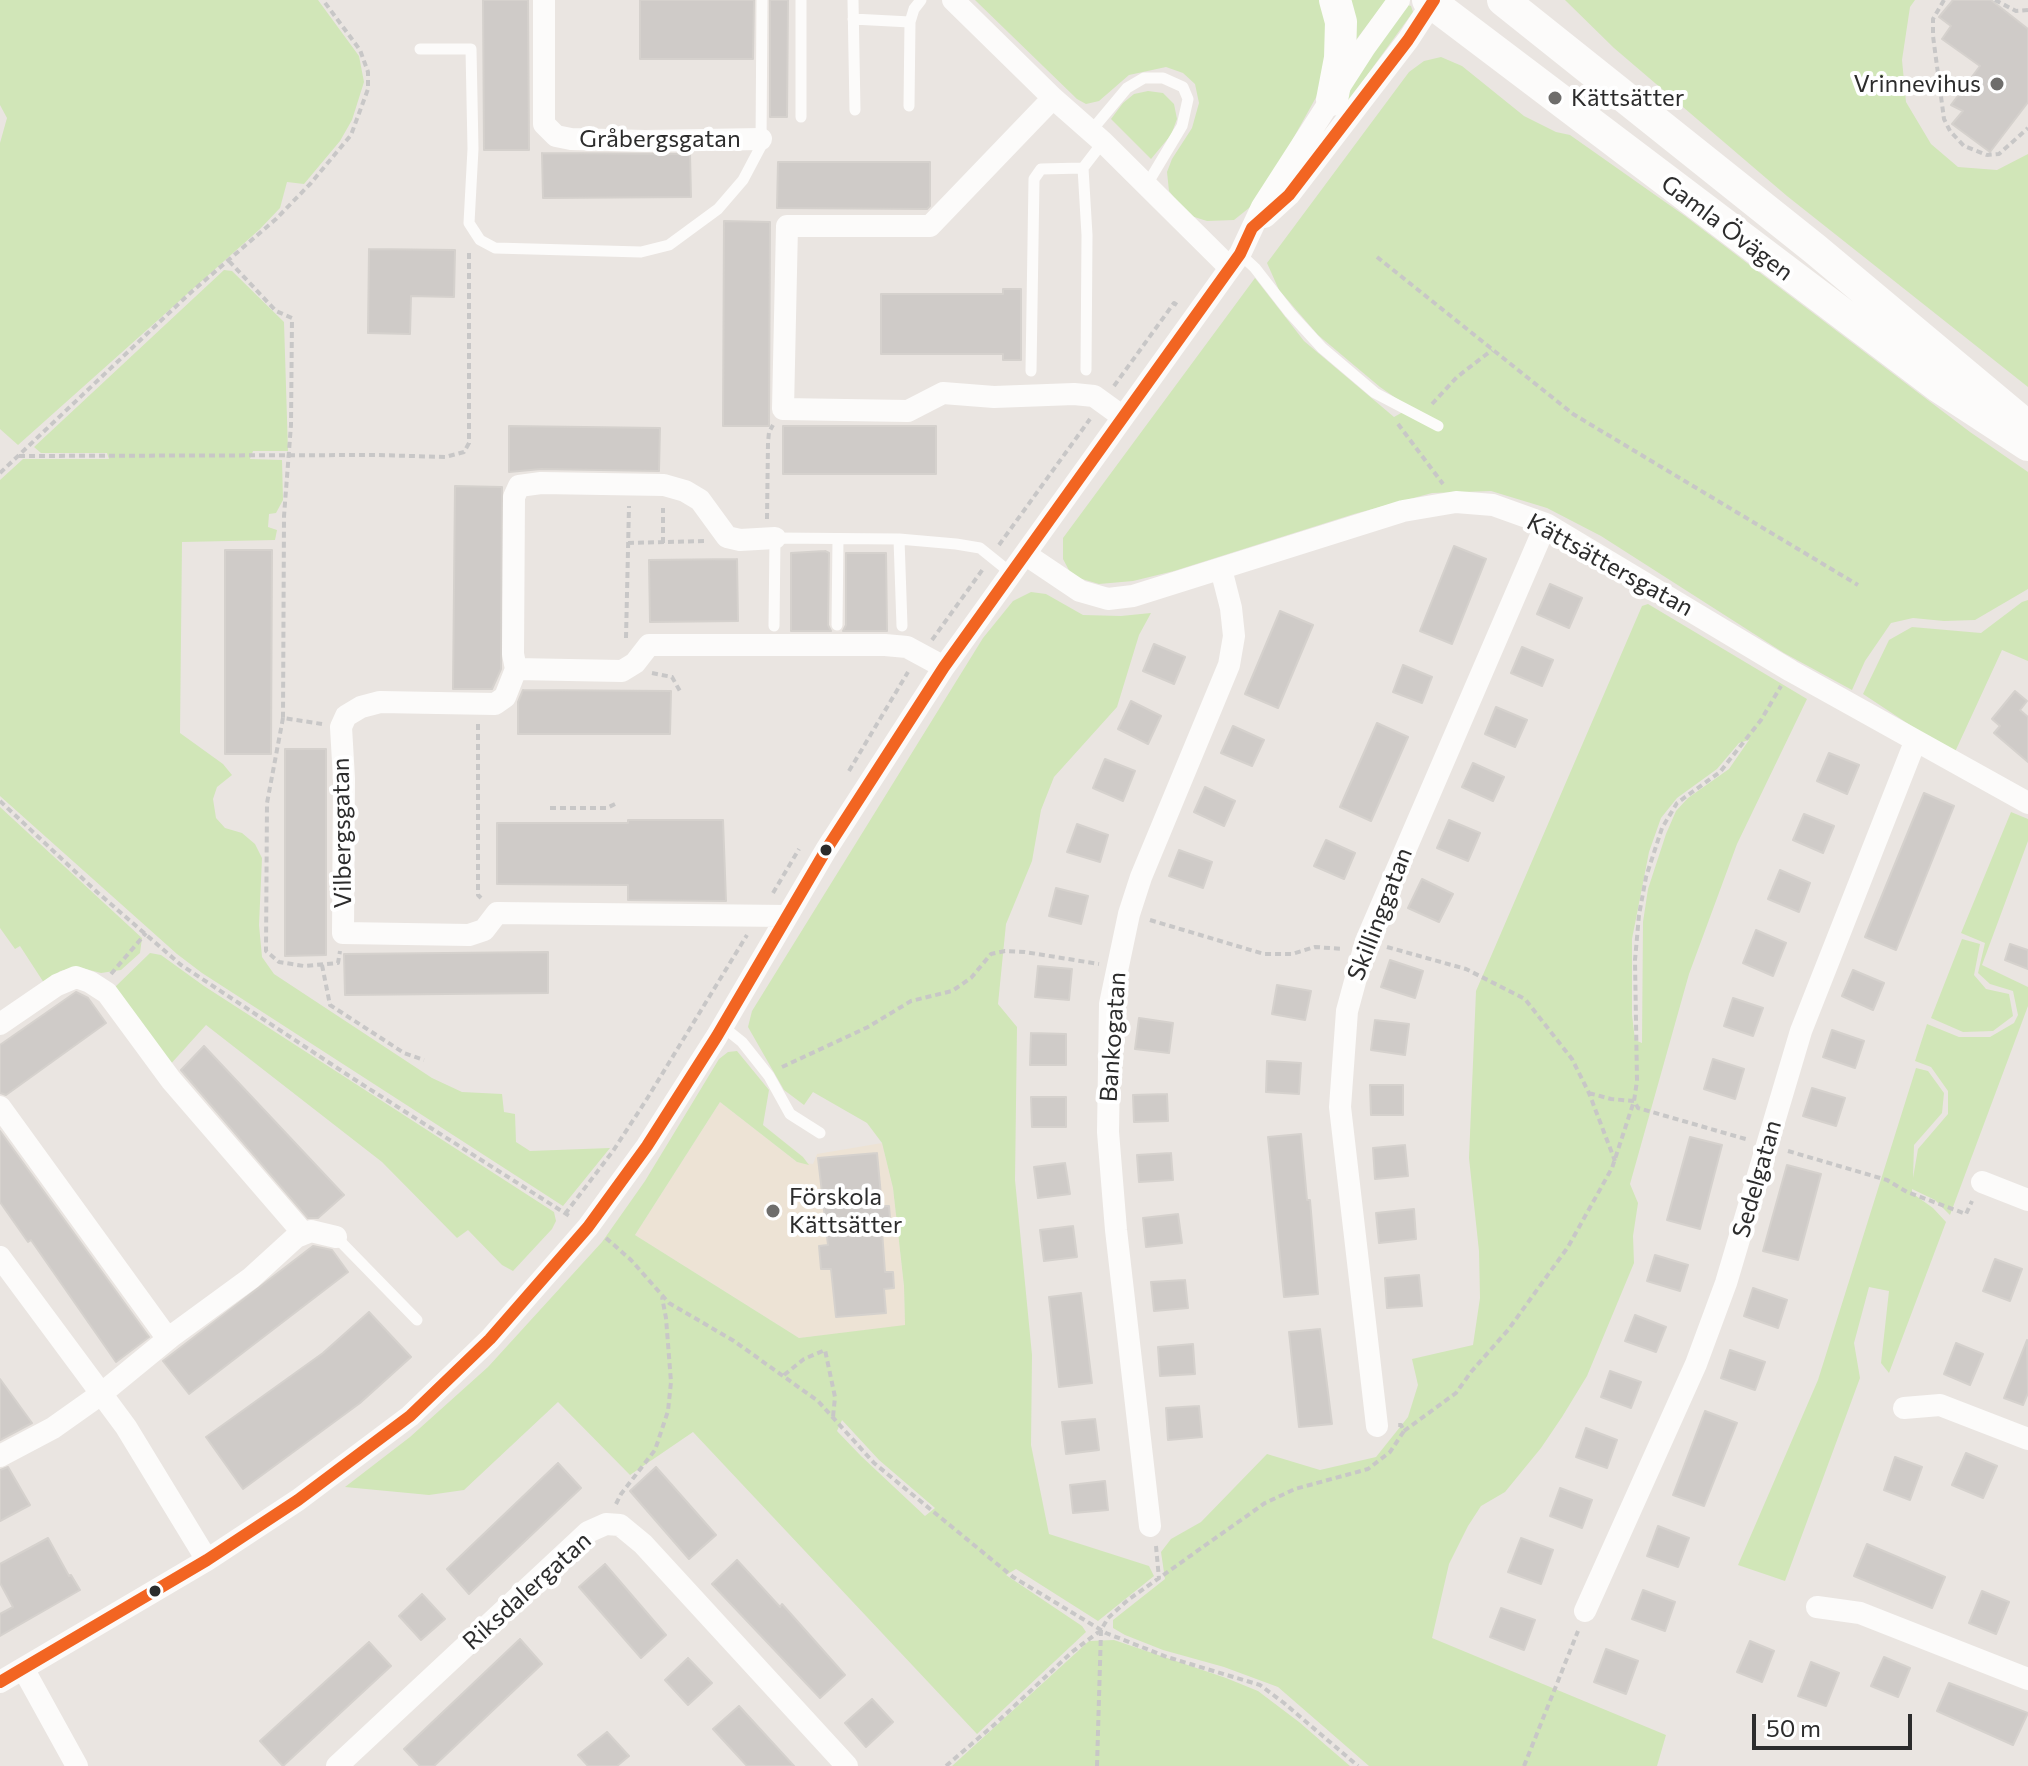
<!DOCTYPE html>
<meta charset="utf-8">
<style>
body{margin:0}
#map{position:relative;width:2028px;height:1766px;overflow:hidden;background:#eae5e1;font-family:Commissioner,sans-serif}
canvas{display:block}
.scale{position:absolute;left:1752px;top:1714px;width:160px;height:36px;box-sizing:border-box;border:4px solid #2c2c2c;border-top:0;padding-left:10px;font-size:24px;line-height:28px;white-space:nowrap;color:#2c2c2c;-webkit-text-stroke:6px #fff;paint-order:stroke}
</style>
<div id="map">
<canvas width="2028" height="1766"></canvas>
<div class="scale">50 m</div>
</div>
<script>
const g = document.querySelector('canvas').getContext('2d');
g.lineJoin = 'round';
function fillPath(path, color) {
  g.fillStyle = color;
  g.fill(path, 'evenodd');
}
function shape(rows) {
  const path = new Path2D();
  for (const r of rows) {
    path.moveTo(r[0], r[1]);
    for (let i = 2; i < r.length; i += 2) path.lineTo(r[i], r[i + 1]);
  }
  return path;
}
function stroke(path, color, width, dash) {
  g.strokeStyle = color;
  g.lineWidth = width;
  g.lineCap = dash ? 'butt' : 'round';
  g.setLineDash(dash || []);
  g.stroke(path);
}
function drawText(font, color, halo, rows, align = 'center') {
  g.font = font + ' Commissioner,sans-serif';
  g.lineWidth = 8;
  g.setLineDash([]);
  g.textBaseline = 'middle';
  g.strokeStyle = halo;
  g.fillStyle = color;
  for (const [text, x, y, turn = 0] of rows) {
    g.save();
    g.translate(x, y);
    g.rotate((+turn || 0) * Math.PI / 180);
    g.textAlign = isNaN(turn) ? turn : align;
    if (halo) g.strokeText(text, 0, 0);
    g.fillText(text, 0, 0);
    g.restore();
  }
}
fillPath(shape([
 [720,1102,797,1162,813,1164,817,1154,882,1143,893,1188,904,1286,905,1326,799,1338,635,1235]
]), '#ede3d5');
fillPath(shape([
 [0,0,318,0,359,56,364,82,352,120,340,141,304,184,287,182,280,208,260,229,18,445,0,429,0,143,7,118,0,105],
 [975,0,1324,0,1328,40,1319,92,1259,200,1234,220,1207,221,1188,215,1169,191,1167,172,1172,159,1192,128,1199,103,1195,84,1183,73,1166,67,1129,75,1099,101,1086,104,1077,99],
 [1348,0,1386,0,1356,40],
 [1565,0,1915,0,1910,7,1902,60,1906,102,1931,144,1958,167,1997,170,2028,154,2028,387,1787,196,1614,48],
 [1407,5,1411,6,1413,12,1344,107,1350,81],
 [1441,57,1462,66,1524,116,1556,132,1570,135,1685,216,1970,432,2028,472,2028,589,1975,620,1944,621,1913,618,1891,623,1865,661,1852,690,1784,653,1601,536,1547,508,1491,491,1432,493,1354,514,1174,571,1133,581,1099,584,1072,576,1063,559,1063,538,1255,278,1304,341,1394,417,1410,408,1380,387,1318,335,1279,290,1267,263,1409,72,1424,61],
 [1148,91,1163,93,1174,104,1177,119,1171,135,1151,159,1111,119,1123,103,1134,94],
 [224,270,232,271,284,322,288,451,253,451,250,459,282,460,283,500,276,513,269,514,268,527,277,530,275,540,182,542,180,733,223,764,232,775,217,787,213,799,216,818,225,828,242,833,255,844,262,858,259,925,262,957,274,974,432,1078,462,1092,502,1094,504,1112,515,1114,516,1142,530,1151,610,1148,563,1206,202,973,177,954,0,796,0,480,23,459,109,459,107,453,41,453,34,447],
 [1031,592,1046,594,1083,615,1121,616,1151,613,1139,635,1117,707,1054,777,1041,810,1032,861,1006,924,998,1004,1017,1027,1015,1180,1032,1355,1031,1445,1049,1534,1149,1566,1154,1576,1098,1621,1016,1569,1006,1575,1082,1626,1086,1632,977,1734,693,1432,630,1475,558,1402,464,1490,429,1495,345,1487,410,1437,488,1367,602,1242,645,1181,719,1059,728,1052,737,1051,769,1090,763,1125,803,1157,809,1165,797,1162,720,1102,635,1235,799,1338,905,1325,904,1286,893,1188,882,1143,867,1123,813,1092,804,1105,784,1090,748,1027,752,1011,983,638,1013,601],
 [842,1420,879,1460,935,1508,925,1516,861,1456,837,1431],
 [2028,600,2028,661,2002,650,1954,754,1863,694,1889,640,1912,627,1981,633,2022,602],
 [1648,604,1807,699,1737,844,1689,974,1630,1184,1638,1203,1633,1236,1634,1263,1587,1376,1562,1417,1541,1448,1505,1492,1481,1506,1468,1526,1449,1564,1432,1638,1666,1735,1657,1766,1369,1766,1278,1687,1224,1667,1163,1650,1125,1635,1113,1628,1113,1620,1165,1579,1161,1552,1171,1539,1201,1522,1267,1454,1320,1470,1376,1457,1408,1417,1418,1385,1412,1359,1473,1345,1480,1298,1479,1251,1469,1158,1476,991,1642,606],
 [1749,740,1729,769,1688,798,1676,811,1666,834,1648,889,1643,922,1642,1043,1635,1040,1632,1015,1632,939,1649,852,1661,818,1677,798,1717,769,1739,743],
 [0,807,142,938,140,953,121,970,101,973,78,967,60,971,46,986,20,946,15,949,0,928],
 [2011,812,2028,819,2028,841,1982,965,2028,987,2028,1006,1950,1215,1935,1200,1912,1189,1912,1193,1933,1208,1946,1222,1889,1373,1881,1363,1889,1291,1869,1287,1854,1343,1860,1378,1785,1581,1738,1565,1818,1380,1916,1068,1928,1071,1944,1093,1942,1113,1914,1145,1913,1178,1918,1149,1948,1114,1948,1091,1931,1067,1915,1061,1927,1024,1959,1037,1990,1037,2014,1023,2018,1015,2013,991,1990,984,1978,973,1985,943,1961,933],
 [1962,939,1980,944,1974,975,1986,989,2009,994,2013,1016,1993,1031,1963,1032,1931,1018],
 [150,953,161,955,204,986,554,1212,556,1221,552,1229,513,1271,502,1265,468,1230,457,1238,382,1162,206,1025,168,1067,113,989],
 [1114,1640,1226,1678,1258,1691,1299,1722,1350,1766,952,1766,1089,1641]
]), '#d1e6b8');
const building = shape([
 [483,0,528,0,529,150,484,150,483,0],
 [640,0,754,0,753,59,640,59,640,0],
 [770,0,788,0,787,117,770,117,770,0],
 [1953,0,1991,0,2028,29,2028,102,1990,152,1952,124,1963,111,1951,105,1980,66,1942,39,1951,26,1939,17,1953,0],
 [542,153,690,154,691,197,543,198,542,153],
 [778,162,930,162,930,206,927,209,777,208,778,162],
 [724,221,770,222,769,426,723,426,724,221],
 [369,249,455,250,454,297,411,296,410,334,368,333,369,249],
 [1003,289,1021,289,1021,360,1003,360,1003,354,881,354,881,294,1003,294,1003,289],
 [509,426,660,428,659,471,541,469,509,472,509,426],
 [783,426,936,426,936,474,783,474,783,426],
 [455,486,502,487,501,669,492,689,453,689,455,486],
 [1454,546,1486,559,1452,644,1420,631,1454,546],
 [225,550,272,550,271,754,225,754,225,550],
 [825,551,829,553,828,625,831,631,791,631,791,553,825,551],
 [846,553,886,553,887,631,843,631,846,625,846,553],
 [737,559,738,621,650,622,649,560,737,559],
 [1550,584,1582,598,1569,628,1537,614,1550,584],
 [1280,611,1313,625,1278,708,1245,694,1280,611],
 [1154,644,1185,657,1174,684,1143,671,1154,644],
 [1522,647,1553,660,1542,686,1511,673,1522,647],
 [1403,665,1432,677,1422,703,1393,692,1403,665],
 [523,690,671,691,670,734,518,734,518,702,523,690],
 [2015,691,2027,701,2020,710,2028,717,2028,762,1994,733,2000,726,1992,719,2015,691],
 [1131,701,1161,716,1148,744,1118,729,1131,701],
 [1496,707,1527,720,1515,747,1485,734,1496,707],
 [1377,723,1408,737,1371,821,1340,807,1377,723],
 [1233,726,1264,740,1252,766,1221,753,1233,726],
 [285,749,326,749,326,955,285,956,285,749],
 [1829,753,1859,765,1847,794,1817,781,1829,753],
 [1105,759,1135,771,1123,801,1093,788,1105,759],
 [1473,763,1504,777,1493,801,1462,787,1473,763],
 [1205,787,1235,801,1224,826,1194,812,1205,787],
 [1924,793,1954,806,1896,950,1865,937,1924,793],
 [1804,814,1834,826,1823,853,1793,840,1804,814],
 [628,820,723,820,726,901,628,900,628,885,497,884,497,823,628,823,628,820],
 [1449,820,1480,833,1468,861,1437,848,1449,820],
 [1077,824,1108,835,1100,862,1067,852,1077,824],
 [1326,840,1355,853,1344,879,1314,866,1326,840],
 [1179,850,1212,862,1203,888,1169,876,1179,850],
 [1780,870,1810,883,1799,912,1768,899,1780,870],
 [1422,879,1453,894,1439,922,1408,908,1422,879],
 [1056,888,1088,896,1081,924,1049,916,1056,888],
 [1756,930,1786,943,1773,976,1743,963,1756,930],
 [2010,944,2028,950,2028,969,2005,960,2010,944],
 [548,952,548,993,345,995,344,954,548,952],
 [1390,960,1423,971,1415,998,1381,987,1390,960],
 [1038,966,1072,969,1069,1000,1035,997,1038,966],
 [1853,970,1884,983,1873,1010,1842,996,1853,970],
 [1277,985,1311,991,1305,1020,1272,1014,1277,985],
 [76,992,88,998,106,1023,6,1095,0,1093,0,1045,76,992],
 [1733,998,1763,1008,1753,1036,1724,1026,1733,998],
 [1139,1018,1173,1023,1169,1053,1135,1049,1139,1018],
 [1375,1020,1409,1024,1405,1055,1371,1050,1375,1020],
 [1832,1030,1864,1041,1855,1068,1823,1057,1832,1030],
 [1031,1033,1066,1034,1066,1065,1030,1065,1031,1033],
 [204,1046,344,1195,318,1218,308,1218,181,1070,204,1046],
 [1713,1059,1744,1069,1735,1099,1704,1089,1713,1059],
 [1267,1061,1301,1063,1299,1094,1266,1092,1267,1061],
 [1370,1085,1403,1085,1403,1115,1371,1115,1370,1085],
 [1812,1088,1845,1098,1836,1126,1803,1116,1812,1088],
 [1167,1094,1168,1121,1134,1122,1133,1095,1167,1094],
 [1031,1097,1066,1097,1066,1127,1032,1127,1031,1097],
 [0,1131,149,1337,116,1362,31,1240,28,1242,0,1202,0,1131],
 [1301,1134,1307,1200,1310,1200,1318,1294,1284,1297,1268,1137,1301,1134],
 [1690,1137,1722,1145,1700,1229,1667,1220,1690,1137],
 [1405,1145,1408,1176,1375,1179,1373,1148,1405,1145],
 [877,1153,882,1206,889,1206,891,1230,882,1231,885,1272,893,1272,894,1288,884,1289,886,1313,836,1317,831,1269,821,1269,819,1246,828,1245,818,1158,877,1153],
 [1171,1153,1173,1180,1139,1182,1137,1155,1171,1153],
 [1065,1163,1070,1194,1038,1198,1034,1167,1065,1163],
 [1787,1165,1821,1174,1798,1260,1763,1251,1787,1165],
 [1414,1209,1416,1239,1379,1243,1376,1213,1414,1209],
 [1178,1214,1182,1243,1146,1247,1143,1218,1178,1214],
 [1073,1226,1077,1257,1044,1261,1040,1230,1073,1226],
 [313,1246,332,1250,348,1272,189,1394,163,1361,313,1246],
 [1655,1255,1688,1265,1680,1291,1647,1281,1655,1255],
 [1995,1259,2022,1269,2010,1301,1983,1291,1995,1259],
 [1419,1275,1422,1306,1387,1308,1385,1278,1419,1275],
 [1185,1280,1188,1308,1154,1311,1151,1282,1185,1280],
 [1753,1288,1787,1300,1778,1328,1744,1316,1753,1288],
 [1081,1293,1092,1383,1059,1387,1049,1297,1081,1293],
 [369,1312,411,1357,360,1403,243,1489,206,1437,323,1353,369,1312],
 [1635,1315,1666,1327,1656,1352,1625,1341,1635,1315],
 [1320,1329,1332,1424,1299,1427,1289,1332,1320,1329],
 [2027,1340,2028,1393,2023,1405,2004,1398,2027,1340],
 [1956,1343,1983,1354,1970,1385,1944,1374,1956,1343],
 [1193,1344,1195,1374,1160,1376,1158,1347,1193,1344],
 [1730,1350,1765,1362,1755,1390,1721,1378,1730,1350],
 [1610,1371,1641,1382,1631,1408,1601,1397,1610,1371],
 [0,1379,32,1423,0,1440,0,1379],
 [1199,1406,1202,1437,1168,1440,1166,1408,1199,1406],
 [1705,1411,1737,1423,1704,1506,1673,1495,1705,1411],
 [1095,1419,1099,1450,1066,1454,1062,1422,1095,1419],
 [1586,1428,1617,1440,1607,1468,1576,1457,1586,1428],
 [1966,1453,1997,1466,1983,1498,1952,1485,1966,1453],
 [1895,1457,1922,1467,1910,1500,1884,1490,1895,1457],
 [558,1463,581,1488,469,1594,447,1569,558,1463],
 [8,1467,30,1505,0,1521,0,1470,8,1467],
 [656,1467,716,1535,689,1559,630,1491,656,1467],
 [1105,1481,1108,1510,1073,1513,1070,1485,1105,1481],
 [1560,1488,1592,1500,1582,1528,1550,1516,1560,1488],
 [1658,1526,1689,1538,1678,1567,1647,1556,1658,1526],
 [48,1538,69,1576,71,1575,80,1590,0,1636,0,1614,13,1607,0,1583,0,1564,48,1538],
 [1521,1538,1553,1550,1541,1584,1508,1572,1521,1538],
 [1867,1544,1945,1577,1932,1608,1854,1576,1867,1544],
 [737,1560,780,1607,782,1604,845,1675,820,1698,712,1584,737,1560],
 [605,1564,666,1635,641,1658,579,1587,605,1564],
 [1643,1590,1675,1602,1665,1631,1632,1619,1643,1590],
 [1982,1591,2009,1602,1996,1634,1969,1623,1982,1591],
 [422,1594,445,1619,421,1640,399,1616,422,1594],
 [1501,1608,1535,1620,1524,1650,1490,1637,1501,1608],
 [520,1639,542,1664,434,1766,420,1766,404,1749,520,1639],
 [1750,1641,1774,1651,1762,1682,1737,1672,1750,1641],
 [369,1642,391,1666,283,1766,260,1741,369,1642],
 [1606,1649,1638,1661,1626,1694,1594,1682,1606,1649],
 [1884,1657,1910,1668,1898,1697,1871,1686,1884,1657],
 [688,1658,712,1683,688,1705,665,1680,688,1658],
 [1811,1662,1839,1673,1826,1706,1798,1696,1811,1662],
 [1949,1683,2028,1713,2013,1745,1937,1711,1949,1683],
 [872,1699,893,1722,866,1747,845,1723,872,1699],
 [739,1706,794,1766,747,1766,713,1729,739,1706],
 [607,1732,629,1756,617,1766,588,1766,578,1755,607,1732]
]);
fillPath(building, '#cfcbc8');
stroke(building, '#d5d1cd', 2);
stroke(shape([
 [1944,0,1933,19,1933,36,1944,119,1950,131,1964,146,1987,155,1999,154,2028,128],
 [1995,0,2016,11,2028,10],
 [1377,257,1573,414,1858,585],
 [229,261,276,311,292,318,291,425,284,516,283,718,322,724],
 [1114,386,1174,303,1177,305],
 [1432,404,1457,377,1492,350],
 [1398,424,1443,484],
 [19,456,377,455,445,457,464,452,469,443,469,249],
 [0,473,188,295,276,219,311,183,351,135,368,89,368,72,360,50,323,0],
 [767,519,768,443,769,432,773,425],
 [628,543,705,541],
 [663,543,663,508],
 [999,545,1090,419],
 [626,638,629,506],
 [932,640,983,569],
 [652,673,672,677,681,693],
 [283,718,267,803,266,951,279,962,304,966,338,963,340,951],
 [478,724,478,895,481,898],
 [849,771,908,672],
 [0,801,97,892,181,965,360,1083,571,1217],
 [550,808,607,808,615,804],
 [773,893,799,849],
 [1150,920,1264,954,1292,954,1315,947,1343,949],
 [1387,947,1466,969,1525,999,1572,1059,1589,1093,1615,1161],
 [322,965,330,1005,404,1053,424,1060],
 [111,974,146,933],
 [782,1067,868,1027,911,1001,952,991,971,978,991,954,1005,951,1025,952,1099,964],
 [1589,1093,1611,1099,1634,1101,1638,1108,1749,1140],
 [1788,1151,1887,1180,1907,1192,1966,1214,1972,1201],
 [565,1214,613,1151,645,1102,747,935],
 [606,1238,631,1260,669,1303,734,1341,818,1401,874,1463,1013,1577,1106,1633,1167,1657,1260,1685,1284,1703,1358,1766],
 [784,1375,804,1359,825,1350,835,1397,833,1417],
 [1404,1431,1456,1393,1471,1372,1508,1330,1568,1247,1612,1168,1634,1101,1637,1081,1635,960,1639,915,1646,877,1662,828,1677,803,1720,772,1761,720,1781,686],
 [616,1504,621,1494,655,1450,668,1411,671,1382,666,1318,662,1297],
 [1156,1546,1159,1579],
 [946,1766,995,1724,1072,1652,1100,1631],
 [1097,1766,1101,1630,1108,1618,1128,1600,1265,1503,1295,1489,1368,1469,1390,1452,1404,1431,1401,1425,1397,1425],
 [1524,1766,1578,1631]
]), '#c8c7c7', 4, [6, 4]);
stroke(shape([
 [853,0,855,110],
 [853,19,910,22],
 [420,49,471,49,473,149,469,223,480,240,495,248,641,252,669,245,718,209,743,180,761,146,762,0],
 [909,106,910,22,914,9,921,0],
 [801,117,801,0],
 [1091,131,1127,88,1144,78,1163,78,1183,87,1188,99,1182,126,1146,186],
 [1083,168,1087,235,1086,370],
 [1240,254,1255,268,1290,313,1322,348,1375,393,1438,426],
 [1031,371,1034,179,1041,169,1083,168,1103,142],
 [899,539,902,626],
 [837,625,838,539],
 [774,626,775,538,899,539,956,544,980,548,1011,573],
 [722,1026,742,1042,769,1076,790,1114,820,1133],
 [336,1237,417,1320]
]), '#fcfbfa', 11);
stroke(shape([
 [544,0,544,124,556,136,571,139,645,141,761,139],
 [953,0,1053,98,1103,142,1229,267],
 [1053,98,930,226,787,226,783,409,908,411,943,393,994,397,1074,394,1094,396,1123,417],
 [1265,217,1289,195,1408,40,1434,0],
 [775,538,740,540,727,537,700,500,685,491,664,485,541,483,519,486,514,497,513,654,516,669,622,671,635,663,649,645,885,645,907,647,944,667],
 [1025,554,1080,591,1108,599,1133,596,1403,511,1456,502,1493,505,1546,524,1791,671,2028,803],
 [516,669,505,697,495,704,380,702,361,707,346,716,341,727,344,779,343,933,469,935,484,930,497,913,787,916],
 [0,1024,57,985,76,977,90,982,107,993,171,1080,304,1234],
 [0,1107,168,1339],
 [1982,1182,2028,1200],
 [0,1257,126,1427,207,1560],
 [1904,1408,1940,1405,2028,1439],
 [1377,1426,1340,1107,1347,1011,1366,941,1546,524],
 [0,1456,53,1428,101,1394,173,1335,251,1278,296,1237,311,1231,336,1237],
 [1150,1526,1116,1230,1108,1132,1110,1004,1129,914,1141,877,1229,665,1234,636,1231,608,1221,569],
 [1817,1607,1860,1613,2028,1679],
 [1585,1611,1696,1364,1726,1283,1801,1031,1915,742],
 [24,1670,77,1766],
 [0,1682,207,1560,298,1500,410,1416,490,1339,588,1227,647,1146,717,1036,826,850,944,667,1240,254,1262,207,1365,47,1399,0],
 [337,1766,588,1532,606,1524,620,1525,643,1544,847,1766]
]), '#fcfbfa', 22);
stroke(shape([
 [1428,0,1938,386,2028,445],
 [1503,0,1815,249,2016,417],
 [1332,100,1340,58,1341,22,1335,0]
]), '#fcfbfa', 32);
stroke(shape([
 [0,1682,207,1560,298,1500,410,1416,490,1339,588,1227,647,1146,717,1036,826,850,944,667,1240,254,1252,228,1289,195,1408,40,1434,0]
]), '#f26522', 12);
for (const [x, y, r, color] of [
 [1997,84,8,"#6e6d6b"],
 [1555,98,8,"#6e6d6b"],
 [826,850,7,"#2c2c2c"],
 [773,1211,8,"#6e6d6b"],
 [155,1591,7,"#2c2c2c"]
]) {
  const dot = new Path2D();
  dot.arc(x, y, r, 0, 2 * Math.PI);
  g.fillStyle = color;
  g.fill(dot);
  stroke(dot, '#fff', 3);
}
drawText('24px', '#2c2c2c', '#fff', [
 ["Vrinnevihus",1981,84,"right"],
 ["Kättsätter",1571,98],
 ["Förskola",789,1197],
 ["Kättsätter",789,1225]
], 'left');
drawText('24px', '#2c2c2c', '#fff', [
 ["Gråbergsgatan",660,139],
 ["Gamla Övägen",1727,228,37],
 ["Kättsättersgatan",1610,565,29],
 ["Vilbergsgatan",342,833,-91],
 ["Skillinggatan",1380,914,-69],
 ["Bankogatan",1113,1037,-86],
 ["Sedelgatan",1757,1179,-74],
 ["Riksdalergatan",527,1591,-42]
]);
</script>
